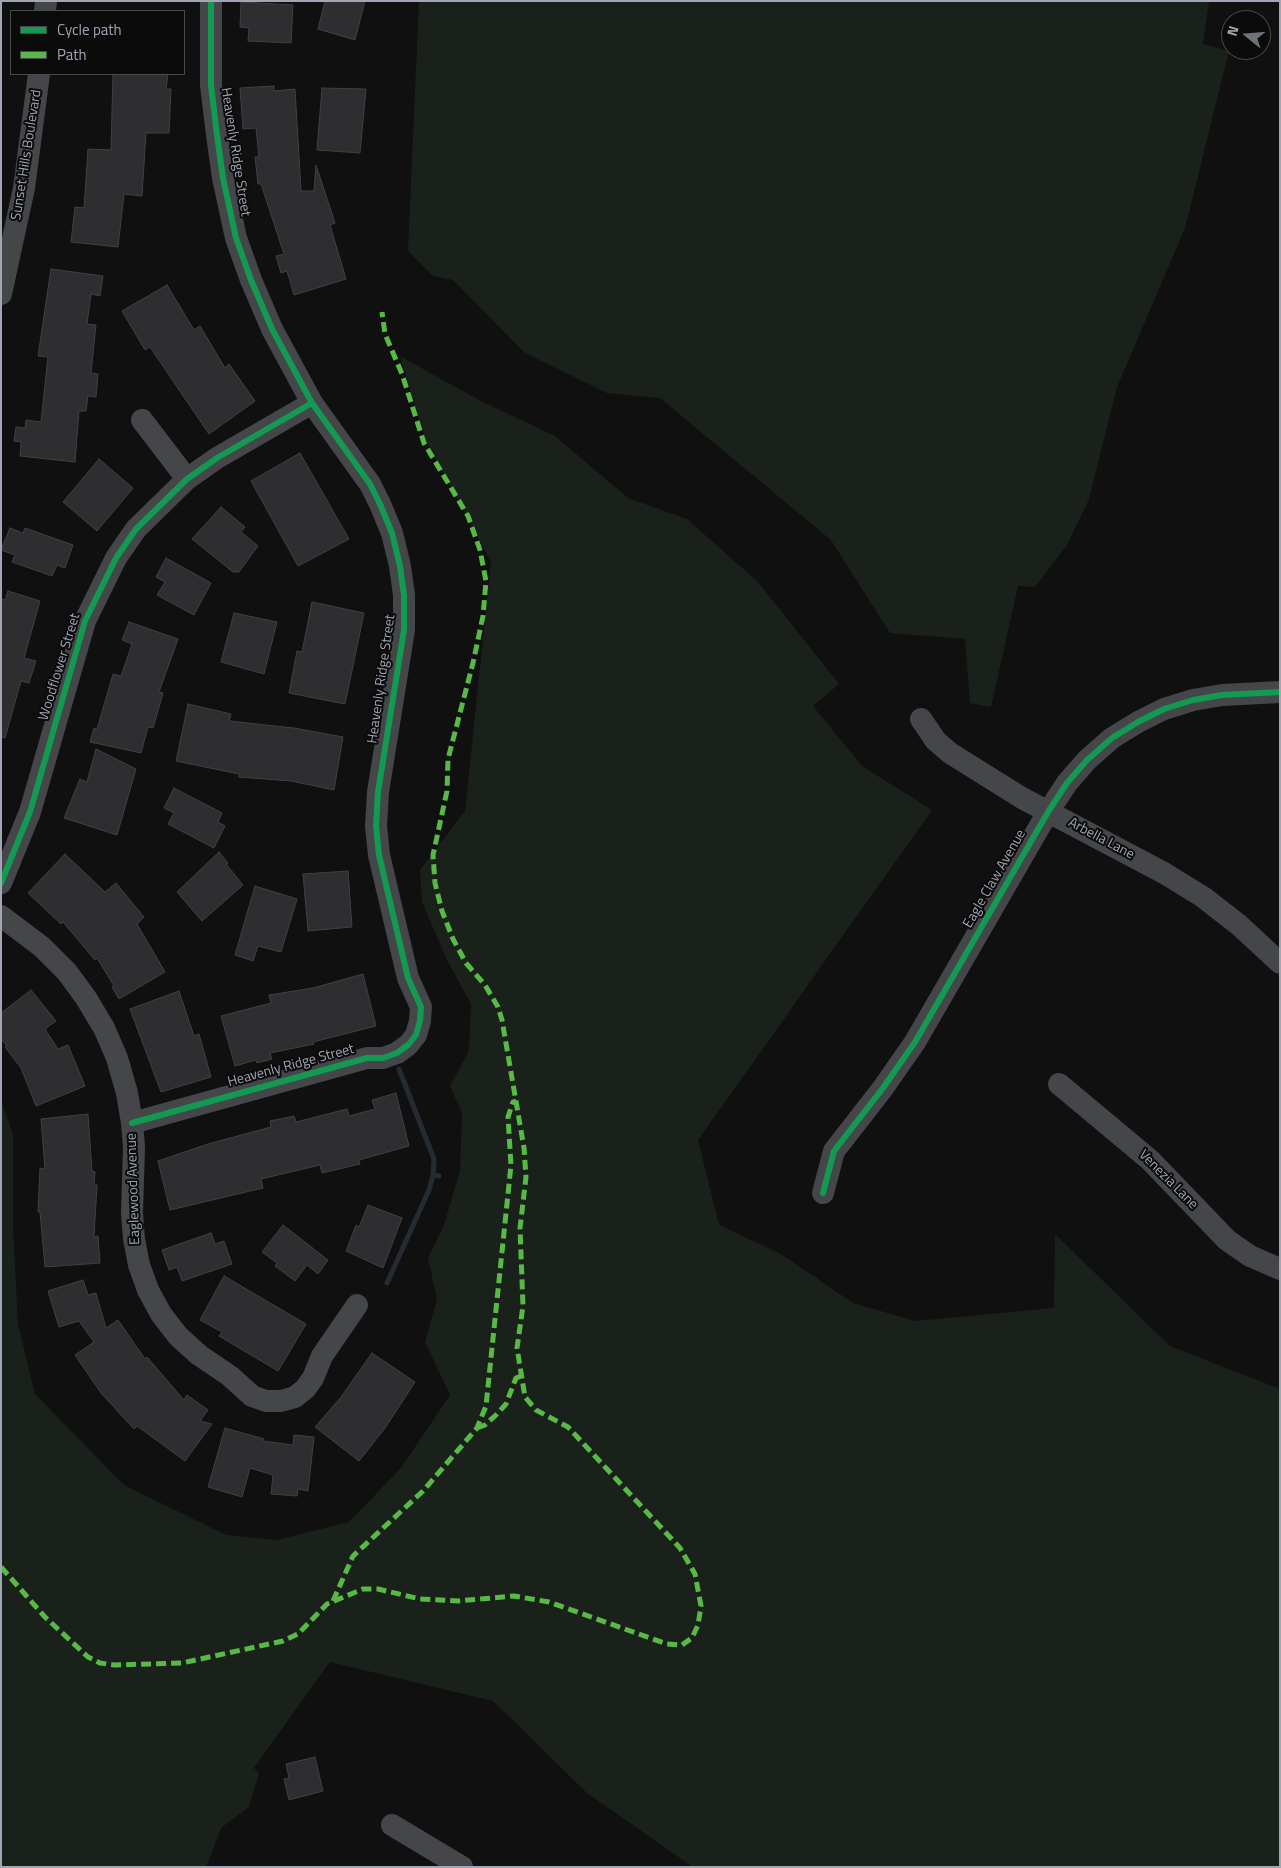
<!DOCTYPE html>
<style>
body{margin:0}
#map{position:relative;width:1281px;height:1868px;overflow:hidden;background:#101011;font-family:"Titillium Web",sans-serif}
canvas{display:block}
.frame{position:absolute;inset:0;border:2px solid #a0a6b3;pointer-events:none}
.legend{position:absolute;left:10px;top:10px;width:175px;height:65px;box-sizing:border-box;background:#0b0b0c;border:1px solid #47494f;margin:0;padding:6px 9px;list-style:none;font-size:15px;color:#a0a6b3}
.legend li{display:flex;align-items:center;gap:10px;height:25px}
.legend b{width:25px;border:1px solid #47494f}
.north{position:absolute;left:1221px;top:10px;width:50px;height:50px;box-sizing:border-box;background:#0b0b0c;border:1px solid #47494f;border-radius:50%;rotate:287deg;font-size:14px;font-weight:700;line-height:20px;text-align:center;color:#a0a6b3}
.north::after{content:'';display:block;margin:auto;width:18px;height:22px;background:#6e727a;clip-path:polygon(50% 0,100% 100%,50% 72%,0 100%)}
</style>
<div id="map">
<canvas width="1281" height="1868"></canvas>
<div class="frame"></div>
<ul class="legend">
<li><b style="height:6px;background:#139951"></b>Cycle path</li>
<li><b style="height:6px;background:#58b947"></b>Path</li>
</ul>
<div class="north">N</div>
</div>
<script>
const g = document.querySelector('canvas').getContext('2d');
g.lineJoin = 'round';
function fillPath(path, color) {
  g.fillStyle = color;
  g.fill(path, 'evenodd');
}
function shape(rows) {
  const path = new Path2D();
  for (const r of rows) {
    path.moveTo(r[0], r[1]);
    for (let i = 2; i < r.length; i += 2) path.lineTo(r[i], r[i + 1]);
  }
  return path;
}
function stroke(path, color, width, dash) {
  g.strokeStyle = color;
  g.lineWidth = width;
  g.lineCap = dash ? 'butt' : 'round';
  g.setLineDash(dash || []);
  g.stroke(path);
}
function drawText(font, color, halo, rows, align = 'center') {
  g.font = font + ' "Titillium Web",sans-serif';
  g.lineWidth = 4;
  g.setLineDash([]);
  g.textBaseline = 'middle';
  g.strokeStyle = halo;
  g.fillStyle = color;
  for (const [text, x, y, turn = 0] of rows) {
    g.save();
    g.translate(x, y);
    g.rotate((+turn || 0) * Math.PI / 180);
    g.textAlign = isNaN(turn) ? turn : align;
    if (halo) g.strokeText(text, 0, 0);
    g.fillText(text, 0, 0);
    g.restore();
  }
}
fillPath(shape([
 [419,1,1209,1,1203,44,1229,51,1185,228,1117,387,1089,499,1067,545,1035,587,1018,586,991,707,970,703,965,639,890,633,831,540,660,398,607,393,525,353,453,280,433,276,408,251],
 [400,356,479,400,555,436,628,498,687,519,758,582,839,684,813,706,862,766,932,810,698,1140,719,1225,781,1254,853,1303,915,1321,1054,1308,1055,1234,1170,1346,1280,1389,1280,1867,693,1867,587,1793,493,1701,330,1662,254,1768,259,1773,249,1807,221,1828,206,1867,1,1867,1,1101,13,1134,13,1226,18,1324,35,1394,124,1485,226,1535,277,1540,349,1522,401,1468,450,1395,425,1342,437,1299,428,1258,444,1225,460,1171,462,1113,450,1086,469,1051,471,1004,447,960,422,902,420,870,465,811,491,562,425,439]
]), '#1a211b');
stroke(shape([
 [399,1069,434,1159,433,1175,439,1176],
 [387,1283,429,1190,433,1175]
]), '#242b32', 5);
const building = shape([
 [325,1,365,1,355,40,318,29,325,1],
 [241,2,293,5,291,43,248,41,249,28,240,27,241,2],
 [113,74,168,74,166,89,171,89,169,133,146,133,142,196,124,194,118,247,71,242,75,207,84,208,88,149,111,150,113,74],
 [274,86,274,91,295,89,301,191,314,191,316,165,335,223,330,225,346,279,294,295,287,271,281,273,276,256,284,254,261,184,258,184,255,157,259,157,256,128,243,129,240,88,274,86],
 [322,88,366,89,360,153,317,150,322,88],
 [51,269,103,276,100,296,91,294,87,324,96,325,91,373,98,374,96,397,88,396,86,411,79,411,75,462,20,456,21,442,14,441,16,427,25,428,26,420,41,422,48,357,38,356,51,269],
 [167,285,194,330,200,326,225,368,229,364,255,401,209,434,150,347,145,350,122,311,167,285],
 [300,453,349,539,298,566,251,481,300,453],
 [99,459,133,488,97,531,63,502,99,459],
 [221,507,245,527,241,532,258,546,239,572,233,572,192,539,221,507],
 [10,528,23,533,25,528,73,545,65,568,57,565,52,576,12,562,15,555,1,550,10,528],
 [166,558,211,583,194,615,157,595,165,582,156,577,166,558],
 [8,591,40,601,24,658,36,661,29,683,21,681,5,738,1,737,1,599,5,600,8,591],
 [312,602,364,613,345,704,289,693,297,651,302,652,312,602],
 [234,613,277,622,264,674,221,662,234,613],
 [129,622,178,639,159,692,163,693,153,728,148,727,141,753,90,742,94,728,97,729,113,674,121,676,132,644,122,640,129,622],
 [188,704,231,714,229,721,294,728,343,737,334,790,291,781,239,777,239,774,176,761,188,704],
 [96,749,136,769,117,835,64,818,80,779,87,782,96,749],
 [174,788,222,813,218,822,225,826,214,848,168,824,174,813,164,808,174,788],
 [219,852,228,863,226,864,243,885,202,921,177,892,219,852],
 [65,854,105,892,116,883,144,917,137,924,165,972,119,999,112,987,114,986,97,958,95,960,63,922,61,924,28,893,65,854],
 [348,871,352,927,308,931,303,874,348,871],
 [255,886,297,899,281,952,258,946,253,961,235,955,255,886],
 [363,974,376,1026,313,1042,314,1044,270,1053,272,1059,257,1063,256,1060,235,1066,221,1016,271,1003,269,995,313,988,363,974],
 [31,990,56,1021,45,1029,58,1049,68,1045,85,1086,36,1106,21,1068,5,1047,7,1046,1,1039,1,1013,31,990],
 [179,991,194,1036,199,1034,211,1077,161,1092,130,1009,179,991],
 [396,1093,409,1146,359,1160,360,1164,322,1173,320,1165,261,1179,263,1188,170,1210,158,1161,208,1144,271,1127,270,1121,294,1116,296,1122,347,1109,349,1116,375,1109,372,1100,396,1093],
 [88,1114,92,1171,95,1172,94,1185,97,1185,94,1237,98,1236,100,1263,45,1267,40,1212,38,1212,40,1168,45,1169,41,1119,88,1114],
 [368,1205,402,1218,383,1268,346,1251,356,1225,359,1227,368,1205],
 [283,1225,328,1260,318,1274,307,1265,295,1281,275,1266,277,1263,262,1252,283,1225],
 [211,1233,215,1244,224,1241,232,1264,182,1281,177,1267,169,1270,162,1250,211,1233],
 [224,1276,306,1324,278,1371,219,1336,222,1332,200,1320,224,1276],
 [83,1280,88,1295,96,1293,106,1328,118,1320,145,1359,147,1357,184,1400,187,1395,208,1410,200,1421,212,1424,185,1461,137,1426,134,1429,101,1393,75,1355,94,1342,79,1321,59,1327,48,1291,83,1280],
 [372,1353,415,1382,385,1428,359,1461,315,1427,341,1397,372,1353],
 [225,1428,264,1439,263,1441,293,1445,294,1435,314,1437,308,1491,298,1489,297,1496,271,1494,273,1475,250,1468,242,1497,208,1487,225,1428],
 [315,1757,323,1791,289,1800,284,1779,289,1778,286,1764,315,1757]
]);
fillPath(building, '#2e2e30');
stroke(building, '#3f4145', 1);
stroke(shape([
 [45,11,46,1],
 [1,294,24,188,39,74],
 [142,420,187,479],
 [921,719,936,741,950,753,1022,798,1164,873,1203,897,1239,925,1280,963],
 [1,883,30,812,85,621,116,558,136,529,187,479,217,458,312,403],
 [1,916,42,947,67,972,86,998,104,1028,117,1058,127,1093,132,1123,134,1147,132,1213,134,1239,139,1265,148,1290,161,1314,178,1336,199,1355,230,1376,252,1396,266,1401,281,1401,295,1397,305,1389,313,1378,322,1356,357,1305],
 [1059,1084,1150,1160,1227,1240,1250,1256,1280,1269],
 [132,1123,367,1058,383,1058,397,1053,408,1045,416,1035,420,1021,421,1007,408,978,379,855,376,826,378,792,404,630,404,595,400,566,392,533,380,504,370,484,312,403,272,329,251,280,236,238,223,178,217,135,211,85,211,1],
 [823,1193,834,1151,883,1088,915,1042,1048,812,1067,783,1087,760,1112,738,1138,722,1164,709,1193,700,1222,695,1280,692],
 [392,1825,462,1867]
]), '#454649', 22);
stroke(shape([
 [477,1428,485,1425,497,1414,506,1404,516,1378,521,1376],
 [1,1567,45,1617,88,1657,100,1663,114,1665,182,1663,283,1641,298,1634,327,1604,363,1589,378,1589,420,1599,458,1601,514,1596,549,1602,667,1644,682,1645,692,1638,698,1625,701,1606,695,1574,680,1548,568,1427,536,1410,525,1397,517,1348,523,1306,520,1228,526,1177,524,1148,502,1020,498,1007,485,985,466,963,453,939,442,911,435,883,433,855,447,791,448,759,473,663,483,616,486,581,480,550,468,516,424,443,402,374,385,334,382,312],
 [333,1601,353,1556,423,1491,477,1428,486,1406,511,1165,508,1117,513,1102,516,1101]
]), '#58b947', 5, [10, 5]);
stroke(shape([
 [1,883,30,812,85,621,116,558,136,529,187,479,217,458,312,403],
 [132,1123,367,1058,383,1058,397,1053,408,1045,416,1035,420,1021,421,1007,408,978,379,855,376,826,378,792,404,630,404,595,400,566,392,533,380,504,370,484,312,403,272,329,251,280,236,238,223,178,217,135,211,85,211,1],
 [823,1193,834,1151,883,1088,915,1042,1048,812,1067,783,1087,760,1112,738,1138,722,1164,709,1193,700,1222,695,1280,692]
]), '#139951', 6);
drawText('14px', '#a0a6b3', '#0b0b0c', [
 ["Heavenly Ridge Street",235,152,81],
 ["Sunset Hills Boulevard",27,155,-81],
 ["Woodflower Street",60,667,-73],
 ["Heavenly Ridge Street",382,679,-82],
 ["Arbella Lane",1101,839,28],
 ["Eagle Claw Avenue",995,879,-60],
 ["Heavenly Ridge Street",291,1066,-15],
 ["Venezia Lane",1168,1180,45],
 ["Eaglewood Avenue",134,1189,-92]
]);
</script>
